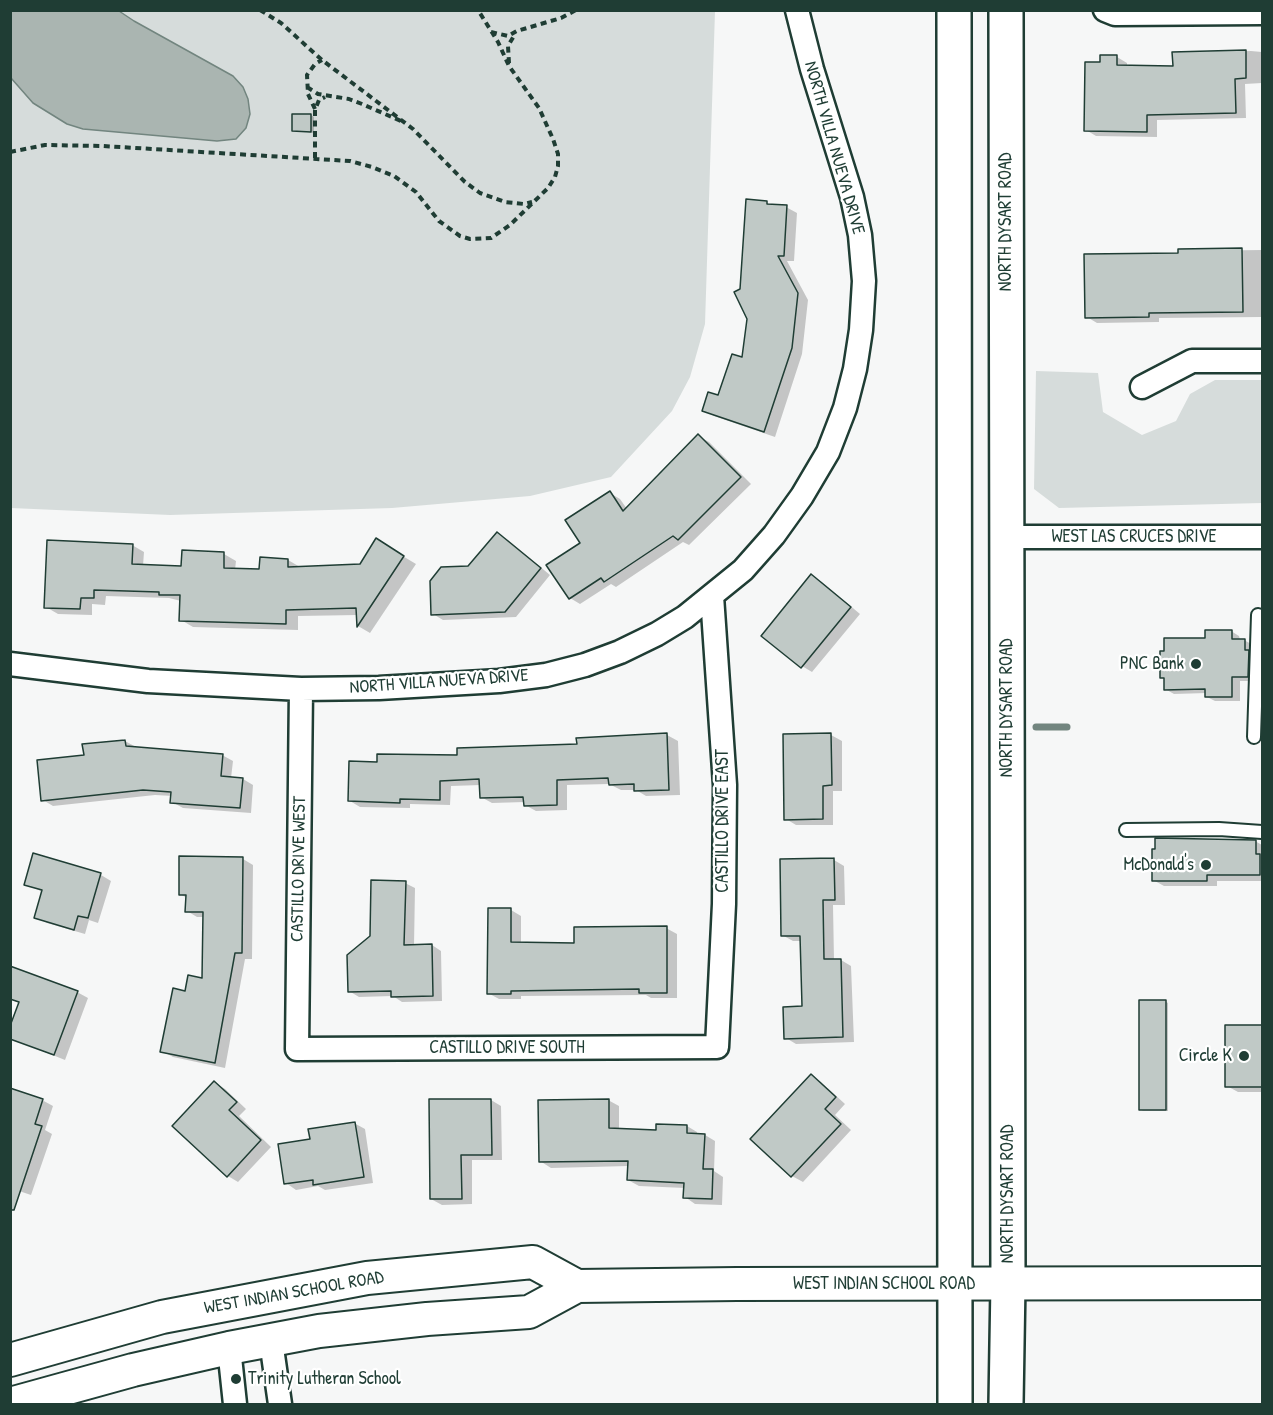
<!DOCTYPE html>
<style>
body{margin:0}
#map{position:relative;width:1273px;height:1415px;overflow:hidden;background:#f6f7f7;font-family:"Patrick Hand",sans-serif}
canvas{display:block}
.frame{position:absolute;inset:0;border:12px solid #1f3d34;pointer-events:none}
</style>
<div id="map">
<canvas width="1273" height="1415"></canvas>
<div class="frame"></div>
</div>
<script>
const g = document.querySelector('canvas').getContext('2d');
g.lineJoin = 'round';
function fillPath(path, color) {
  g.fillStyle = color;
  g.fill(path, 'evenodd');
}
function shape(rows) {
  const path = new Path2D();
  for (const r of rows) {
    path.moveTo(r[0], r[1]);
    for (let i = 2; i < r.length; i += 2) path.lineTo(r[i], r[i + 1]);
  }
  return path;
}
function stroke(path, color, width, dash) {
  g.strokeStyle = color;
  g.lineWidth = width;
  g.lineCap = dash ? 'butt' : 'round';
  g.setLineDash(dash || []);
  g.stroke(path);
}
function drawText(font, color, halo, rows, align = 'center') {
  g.font = font + ' "Patrick Hand",sans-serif';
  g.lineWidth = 4.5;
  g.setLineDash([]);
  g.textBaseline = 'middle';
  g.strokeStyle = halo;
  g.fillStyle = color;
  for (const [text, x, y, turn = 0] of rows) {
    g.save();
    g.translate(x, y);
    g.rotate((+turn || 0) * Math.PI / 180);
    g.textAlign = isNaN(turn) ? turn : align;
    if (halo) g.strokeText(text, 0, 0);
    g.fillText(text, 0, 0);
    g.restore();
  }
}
fillPath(shape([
 [11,11,715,11,705,324,690,377,672,411,611,477,530,496,392,508,170,515,11,508],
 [1036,371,1098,373,1103,412,1142,435,1176,421,1190,394,1215,380,1262,380,1262,503,1059,508,1034,489]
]), '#d6dcdb');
const water = shape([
 [10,11,119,11,134,21,233,76,243,87,248,99,250,114,246,128,236,139,217,141,83,129,67,124,33,103,11,78,10,11]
]);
fillPath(water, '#aab5b1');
stroke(water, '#72857f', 1.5);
fillPath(shape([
 [1251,51,1262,52,1262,83,1245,84,1246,118,1157,120,1157,137,1096,136,1086,130,1101,64,1117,57,1127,63,1127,67,1174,67,1174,53],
 [311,115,314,117,314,133,294,130],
 [766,202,772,206,786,207,797,213,794,261,787,261,808,300,802,354,775,437,714,416,703,410,719,397,743,359,748,319,741,290],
 [1262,250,1262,317,1159,318,1159,322,1097,323,1087,317,1180,254,1180,251],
 [698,436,709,442,751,484,689,545,683,542,616,587,611,584,580,604,570,598,582,543,610,493,620,499,627,509],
 [497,534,508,540,550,575,516,617,443,620,433,614],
 [376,540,416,564,370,633,358,626,358,615,298,616,298,630,193,627,181,620,181,601,169,598,106,596,105,605,92,604,92,615,58,614,46,607,132,545,144,552,143,566,183,568,224,554,236,561,235,570,261,571,288,560,300,567,361,566],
 [811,576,822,582,860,614,812,672,802,666],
 [1231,631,1239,636,1240,640,1244,640,1253,645,1256,681,1240,681,1240,701,1215,701,1207,697,1207,693,1174,694,1165,689,1165,679,1161,677,1207,639],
 [667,735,678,741,680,795,646,796,636,790,621,790,609,784,567,785,567,810,536,811,525,805,525,802,492,803,481,797,481,785,451,786,450,805,410,804,410,808,360,807,350,801,378,763,578,746,578,739],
 [831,735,842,741,842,791,833,791,833,825,796,825,786,819,785,736],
 [125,741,136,747,222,755,233,761,231,778,243,779,253,785,251,813,183,808,172,802,173,796,155,795,53,806,43,800,85,756],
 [1255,841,1262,845,1262,881,1217,881,1217,886,1164,886,1153,880,1156,851],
 [34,855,101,875,111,881,98,923,89,920,85,934,47,923,36,917,43,892,25,884],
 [243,859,253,865,252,959,245,959,225,1068,173,1057,162,1051,186,993,204,980,205,917,197,917,187,911,187,898,180,894],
 [834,860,844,866,845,905,833,905,834,960,841,960,851,966,854,1042,796,1044,786,1038,803,1008,801,941,793,941,782,935],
 [405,883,415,888,414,946,432,945,441,951,442,1001,402,1002,393,996,359,997,349,991,372,937],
 [511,910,521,916,521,944,575,944,666,928,677,934,677,998,651,998,646,995,521,996,521,999,499,999,488,993],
 [10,972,77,992,88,998,65,1060,10,1038,21,1004,10,999],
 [1165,1001,1168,1003,1168,1111,1143,1111,1140,1109],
 [1262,1027,1262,1092,1238,1092,1227,1086],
 [811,1076,821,1082,845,1104,835,1115,851,1130,803,1182,792,1176,752,1139],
 [215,1083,225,1089,246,1109,239,1116,271,1147,238,1182,228,1176],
 [42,1100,53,1106,45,1130,52,1134,31,1195,10,1188],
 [491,1100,501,1106,502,1160,472,1160,472,1204,442,1205,431,1199],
 [608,1100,619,1106,619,1130,658,1132,687,1126,697,1132,697,1135,705,1135,715,1141,714,1171,723,1177,722,1205,695,1204,685,1197,685,1188,639,1186,628,1180,629,1166,551,1168,540,1161],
 [354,1123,365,1129,373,1183,325,1190,318,1186,296,1190,286,1183,311,1140]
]), '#0003');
stroke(shape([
 [1036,727,1067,727]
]), '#72857f', 7);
const building = shape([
 [1246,50,1246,78,1235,79,1236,113,1147,115,1147,132,1084,131,1085,62,1100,62,1100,55,1117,55,1117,65,1173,66,1172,52,1246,50],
 [292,114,311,114,311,132,292,131,292,114],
 [746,199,767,201,767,204,787,205,784,256,778,256,798,293,792,348,764,432,702,411,708,392,718,395,732,354,742,357,747,319,734,292,740,289,746,199],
 [1242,248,1243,312,1149,313,1149,317,1085,318,1084,254,1178,253,1178,249,1242,248],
 [698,434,741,477,678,540,673,536,604,582,601,578,569,599,546,565,580,543,565,520,610,491,623,511,698,434],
 [497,532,541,568,505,612,431,615,430,581,441,567,468,566,497,532],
 [376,538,404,556,357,627,356,608,286,610,286,624,179,621,180,595,159,595,159,592,94,590,94,598,81,598,80,609,44,608,47,540,133,544,132,564,181,566,182,550,224,552,224,568,259,569,260,557,288,559,288,567,360,564,376,538],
 [811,574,851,607,801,668,761,636,811,574],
 [1205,630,1232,630,1232,639,1245,639,1245,650,1249,650,1248,677,1232,677,1232,697,1205,697,1205,689,1164,690,1164,678,1160,678,1160,651,1164,651,1164,638,1205,638,1205,630],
 [667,733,669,790,634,791,634,784,609,785,608,778,557,780,557,805,524,806,523,797,480,798,479,779,440,781,440,800,400,799,400,803,348,801,349,761,377,762,377,754,457,755,457,748,577,744,576,738,667,733],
 [831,733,832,785,823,786,823,819,784,820,783,734,831,733],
 [125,740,126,746,223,754,221,776,243,778,240,808,170,803,171,792,143,790,41,801,37,760,84,755,82,744,125,740],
 [1155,838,1256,840,1256,854,1260,854,1260,875,1207,875,1207,881,1152,881,1152,849,1155,849,1155,838],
 [33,853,101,873,88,918,78,916,74,930,34,918,42,890,24,885,33,853],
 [179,856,243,857,242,953,235,953,215,1063,160,1052,173,988,185,991,188,975,202,978,203,912,185,912,186,895,179,895,179,856],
 [834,858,835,900,823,900,824,959,841,959,843,1037,784,1039,783,1007,802,1006,800,936,781,936,780,859,834,858],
 [371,880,406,881,404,945,432,944,433,996,391,997,391,991,348,992,347,955,370,936,371,880],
 [488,908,511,908,511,942,574,943,574,927,667,926,667,993,639,993,639,989,511,991,511,994,487,994,488,908],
 [10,966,78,991,54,1055,10,1039,10,1026,19,1002,10,999,10,966],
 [1139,1000,1166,1000,1166,1110,1139,1110,1139,1000],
 [1225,1025,1263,1025,1263,1087,1225,1087,1225,1025],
 [811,1074,836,1097,825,1109,841,1124,791,1177,750,1139,811,1074],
 [214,1081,237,1102,229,1110,261,1140,227,1177,172,1126,214,1081],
 [10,1088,43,1099,35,1124,42,1126,14,1210,10,1210,10,1088],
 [429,1099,491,1099,492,1155,461,1155,462,1199,430,1199,429,1099],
 [609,1099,609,1128,656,1130,656,1124,687,1125,687,1133,705,1134,703,1169,713,1169,712,1199,683,1198,684,1183,627,1180,628,1161,539,1162,538,1100,609,1099],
 [355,1122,364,1177,313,1185,313,1180,284,1184,278,1144,310,1139,308,1129,355,1122]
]);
fillPath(building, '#c0c9c6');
stroke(building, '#1f3d34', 1.5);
const lane = shape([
 [1254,737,1258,615],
 [1126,830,1219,829,1262,832]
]);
const street = shape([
 [1105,10,1115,14,1262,13],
 [1142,387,1192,361,1262,361],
 [1006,537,1262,537],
 [10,664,148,681,301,689,379,688,499,681,546,675,585,665,620,652,657,634,685,617,743,570,774,535,802,496,828,452,845,408,855,369,861,330,864,281,860,235,852,197,812,69,797,10],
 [301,689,297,1049,717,1047,724,904,725,785,712,596],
 [271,1341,280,1404],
 [229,1348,235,1404]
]);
const secondary = shape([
 [10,1360,162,1317,367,1278,533,1262,577,1286],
 [10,1404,133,1370,229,1348,319,1331,427,1319,529,1312,577,1286,737,1284,1262,1283]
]);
const primary = shape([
 [954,10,955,1404],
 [1006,10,1008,1283,1006,1404]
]);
stroke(lane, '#1f3d34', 16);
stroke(street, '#1f3d34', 27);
stroke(secondary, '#1f3d34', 36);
stroke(primary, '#1f3d34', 38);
stroke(shape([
 [260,10,281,23,322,60,413,129,465,182,480,193,505,202,524,204,532,202],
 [491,32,508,36,517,31,561,18,576,10],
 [509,63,508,46,515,34],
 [307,87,318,94,349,99,362,104,401,121],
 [315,109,308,94,307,75,315,64,322,60],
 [10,152,45,145,103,146,350,161,372,167,394,176,416,192,439,221,460,236,470,239,491,238,510,225,548,188,555,177,558,166,558,154,553,139,539,108,509,66,498,42,478,10],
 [315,158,315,110,319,100,325,97]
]), '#1f3d34', 4, [6, 4.5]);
stroke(lane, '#fff', 12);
stroke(street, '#fff', 22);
stroke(secondary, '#fff', 32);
stroke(primary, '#fff', 33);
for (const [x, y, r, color] of [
 [1196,664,6,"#1f3d34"],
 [1206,865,6,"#1f3d34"],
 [1244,1056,6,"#1f3d34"],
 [236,1379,6,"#1f3d34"]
]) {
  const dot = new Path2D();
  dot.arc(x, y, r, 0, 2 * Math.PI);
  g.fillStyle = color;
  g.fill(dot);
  stroke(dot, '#fff', 2);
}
drawText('18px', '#1f3d34', '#fff', [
 ["NORTH VILLA NUEVA DRIVE",834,148,74],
 ["NORTH DYSART ROAD",1006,222,-90],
 ["WEST LAS CRUCES DRIVE",1134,537],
 ["NORTH VILLA NUEVA DRIVE",439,682,-4],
 ["NORTH DYSART ROAD",1007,708,-90],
 ["CASTILLO DRIVE EAST",723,821,-90],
 ["CASTILLO DRIVE WEST",299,869,-89],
 ["CASTILLO DRIVE SOUTH",507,1048],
 ["NORTH DYSART ROAD",1008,1194,-90],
 ["WEST INDIAN SCHOOL ROAD",884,1284],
 ["WEST INDIAN SCHOOL ROAD",294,1293,-10]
]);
drawText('18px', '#1f3d34', '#fff', [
 ["PNC Bank",1184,664],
 ["McDonald's",1194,865],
 ["Circle K",1232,1056],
 ["Trinity Lutheran School",248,1379,"left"]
], 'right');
</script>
